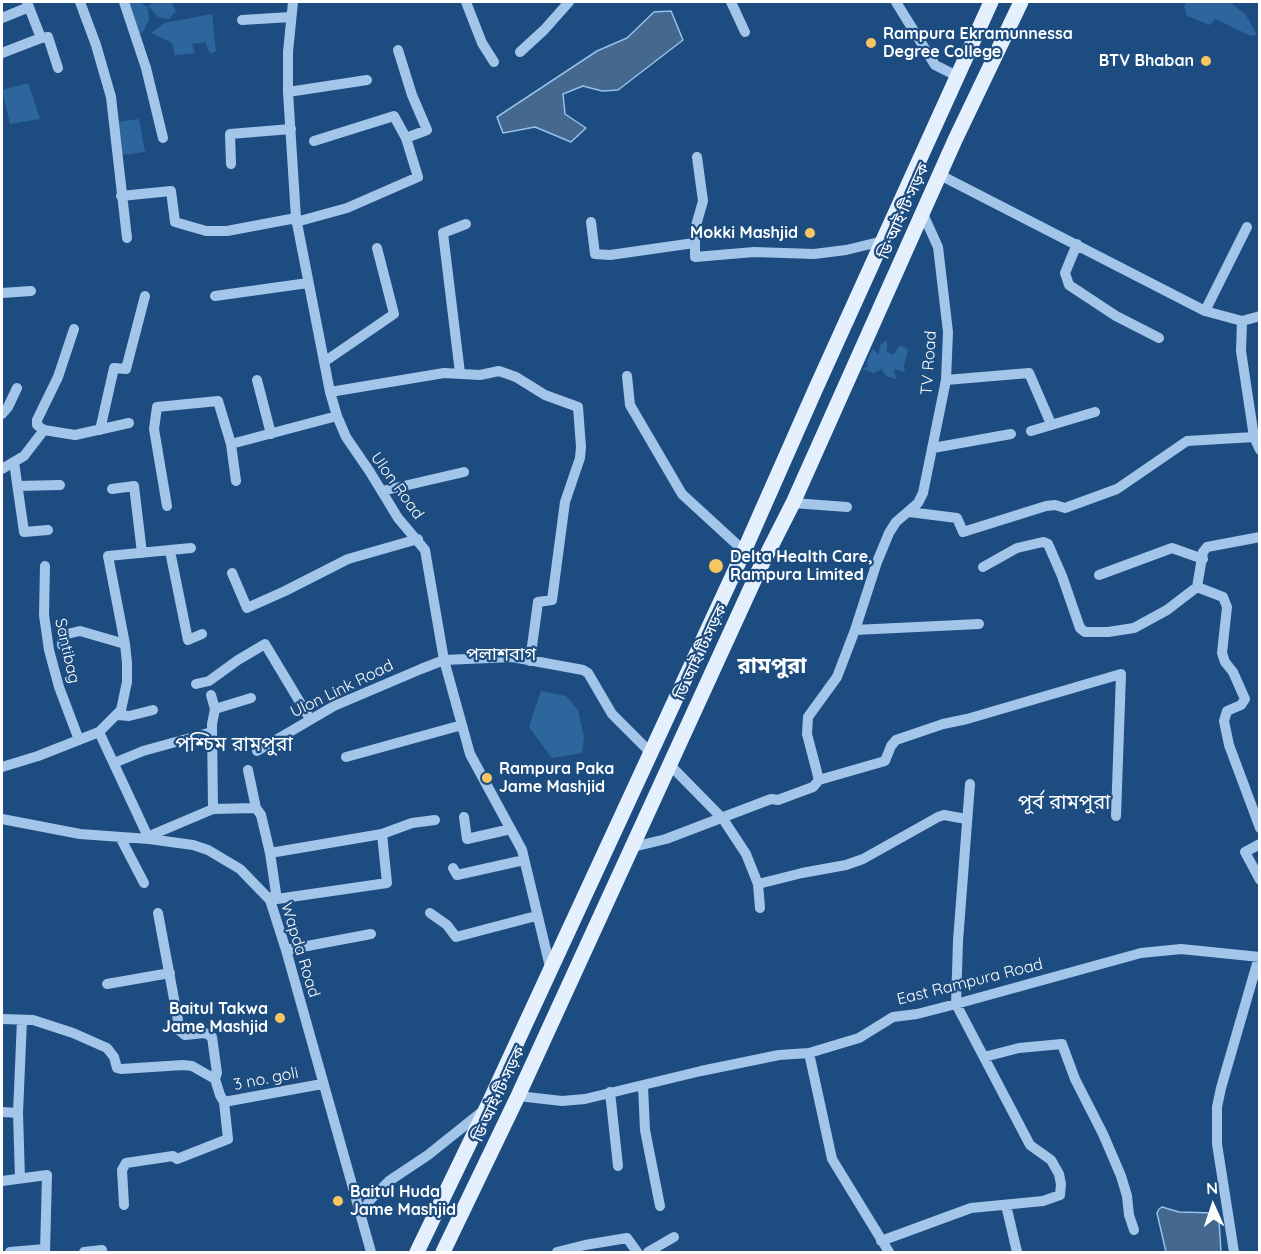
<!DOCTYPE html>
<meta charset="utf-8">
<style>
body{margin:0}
#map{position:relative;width:1261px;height:1254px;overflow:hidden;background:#1d4d80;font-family:Quicksand,sans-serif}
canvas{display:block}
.frame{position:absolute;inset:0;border:3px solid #fff;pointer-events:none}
.north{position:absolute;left:1183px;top:1176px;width:60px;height:60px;-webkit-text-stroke:4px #1d4d80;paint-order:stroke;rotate:357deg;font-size:16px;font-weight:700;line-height:24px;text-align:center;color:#fff}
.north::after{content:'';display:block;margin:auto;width:21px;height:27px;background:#fff;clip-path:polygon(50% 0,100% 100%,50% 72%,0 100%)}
</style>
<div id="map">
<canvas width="1261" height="1254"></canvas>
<div class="frame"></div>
<div class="north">N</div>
</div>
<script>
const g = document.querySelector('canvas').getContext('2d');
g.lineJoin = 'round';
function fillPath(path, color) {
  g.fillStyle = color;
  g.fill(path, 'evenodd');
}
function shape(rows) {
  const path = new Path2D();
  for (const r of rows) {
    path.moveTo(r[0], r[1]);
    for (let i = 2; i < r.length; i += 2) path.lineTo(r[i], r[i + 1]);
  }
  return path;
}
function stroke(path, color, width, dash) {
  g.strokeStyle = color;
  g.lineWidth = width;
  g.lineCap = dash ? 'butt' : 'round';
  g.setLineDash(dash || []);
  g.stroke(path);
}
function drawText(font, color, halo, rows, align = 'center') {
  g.font = font + ' Quicksand,"Noto Sans Bengali",sans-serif';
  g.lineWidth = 4.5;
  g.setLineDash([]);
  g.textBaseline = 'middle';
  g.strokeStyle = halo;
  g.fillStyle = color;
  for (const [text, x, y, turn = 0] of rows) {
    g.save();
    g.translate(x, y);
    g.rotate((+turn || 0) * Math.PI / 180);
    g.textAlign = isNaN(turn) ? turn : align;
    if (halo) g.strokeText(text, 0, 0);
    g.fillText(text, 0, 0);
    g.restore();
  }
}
fillPath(shape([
 [126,2,139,2,148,7,149,20,142,33,138,33],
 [156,2,171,2,176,11,169,19,158,17,148,6],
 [1187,2,1230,2,1246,15,1257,35,1251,36,1215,19,1210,25,1187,16,1184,7],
 [212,14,216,51,210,54,205,42,192,44,195,53,175,55,172,43,151,33,164,23],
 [28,83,40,119,10,124,2,90],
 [139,119,145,152,122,155,117,122],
 [887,340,887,352,893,355,900,345,908,350,904,365,905,372,894,369,896,379,886,376,882,369,874,373,862,369,868,367,867,361,873,348,878,355,881,344],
 [541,691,566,696,578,710,584,737,582,753,552,758,529,727]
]), '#2d659d');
const water = shape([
 [671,11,683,40,618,90,602,91,583,86,563,94,565,114,586,128,571,142,535,127,503,133,497,117,597,51,627,38,654,12,671,11],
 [1162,1207,1179,1212,1214,1213,1219,1221,1221,1252,1166,1252,1157,1213,1159,1209,1162,1207]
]);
fillPath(water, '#45688e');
stroke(water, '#95c1eb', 1.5);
stroke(shape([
 [27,2,41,38,48,37,58,68],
 [80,2,96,45,111,97,127,238],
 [124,2,146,68,163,138],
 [293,2,288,52,288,92,296,218,330,392,337,416,346,437,370,472,398,518,425,550,444,660,470,754,522,850,551,971],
 [466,2,482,43,494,62],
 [731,2,745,32],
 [896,2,935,65,957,76],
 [2,18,29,7],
 [242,20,291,17],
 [398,50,412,95,427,130,406,138],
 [520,52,544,30,569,2],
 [2,53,41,38],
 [288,92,367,80],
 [697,157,703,201,695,229,695,257,754,252,814,254,846,250,883,241],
 [231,164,230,134,291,129],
 [940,175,1205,311,1242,321,1260,316],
 [121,196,171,191,175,222,206,231,227,231,296,218],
 [296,222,347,208,418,177,406,138,394,116,314,141],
 [591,222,595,254,610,255,694,243],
 [1077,244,1065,273,1069,285,1116,316,1159,338],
 [2,293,31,291],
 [215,296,308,283],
 [1205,311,1247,227],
 [1242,321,1241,351,1254,437,1260,450],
 [74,329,58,377,37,420,37,425,44,430,75,435,129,423],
 [324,362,394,314,377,248],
 [460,373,443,233,466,224],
 [627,376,630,405,682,494,744,551],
 [257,380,271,434],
 [946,380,1029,373,1051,424],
 [330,392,444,373,480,375,499,371,516,377,545,395,578,407,581,447,580,458,565,502,552,600,538,602,530,661],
 [2,414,8,407,17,388],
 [100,430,114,368,126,369,145,296],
 [1031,431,1095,412],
 [231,444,236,481],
 [933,448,1011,434],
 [14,462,24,532,48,530],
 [2,469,24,456,44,430],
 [18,486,60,485],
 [112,489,134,486,142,553],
 [382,491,464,472],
 [793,503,847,507],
 [167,506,154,429,157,407,218,401,231,444,337,416],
 [909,512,957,518,963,532,1046,506,1055,505,1065,508,1117,489,1187,441,1254,437],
 [170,551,188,640,202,634],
 [45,566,44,615,49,650,59,687,79,740],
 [983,567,1017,548,1043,542,1048,544,1062,576,1080,628,1085,632,1108,632,1134,628,1167,610,1197,587,1203,552,1207,547,1260,537],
 [232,573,247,608,285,591,348,559,418,539],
 [1099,575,1172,548,1203,559],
 [1197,587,1223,597,1227,607,1222,653,1225,662,1233,672,1245,699,1241,705,1227,711,1224,721,1229,745,1260,828],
 [855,630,979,624],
 [62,645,63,635,80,631,125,644],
 [196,684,209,681,238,660,265,644,310,719],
 [211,695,215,709,212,724,213,809],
 [215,709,251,698],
 [118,715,129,716,153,710],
 [99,732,149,839,154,834,213,809,256,808],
 [257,751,334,706,421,669,444,660,512,657,583,670,588,673,612,714,650,752],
 [346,757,462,725],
 [114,763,143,751,212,732],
 [669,764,723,819,746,854,758,884],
 [2,767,38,756,99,732,121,710,127,682,127,663,125,644,108,556,191,548],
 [248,770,256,808,261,815,270,853,276,893,270,900],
 [819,780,807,734,808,717,837,677,855,630,877,562,889,533,896,522,918,503,923,493,946,380,948,332,938,247,923,214],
 [464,817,467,839,511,829],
 [2,819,80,834,149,839,193,845,208,850,240,869,270,900,286,950,371,1252],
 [120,837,144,883],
 [1260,844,1245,852,1260,880],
 [633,847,666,839,771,799,778,800,813,787,819,780,885,761,891,746,896,740,943,724,967,719,1121,674,1116,816],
 [270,853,382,834,412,823,435,820],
 [453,868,457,875,524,860],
 [270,900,387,883,382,834],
 [760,908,758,884,802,873,846,865,863,859,938,817,944,815,966,819],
 [158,913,180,1031,185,1035,205,1033,212,1037,217,1073,215,1079],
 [430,913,447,925,456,937,536,916],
 [286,950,371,934],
 [107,984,170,973],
 [2,1019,33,1020,73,1033,107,1048,114,1057,117,1068,121,1069,183,1065,192,1066,215,1079,220,1095,224,1102,322,1084],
 [809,1053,832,1159,889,1252],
 [984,1057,1019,1048,1062,1044,1075,1079,1103,1134,1121,1176,1127,1196,1129,1215,1134,1230],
 [643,1086,645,1130,660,1206],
 [610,1092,618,1166],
 [518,1096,562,1101,585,1099,701,1071,779,1055,809,1053,859,1038,893,1017,917,1014,956,1004,1141,953,1181,949,1260,957],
 [2,1112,18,1113],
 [20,1178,18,1113,22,1020],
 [2,1181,47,1175,45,1252],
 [124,1205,122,1170,126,1163,173,1156,177,1159,228,1139,224,1102],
 [1006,1205,1017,1252],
 [361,1215,370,1200,389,1181,428,1155,483,1111],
 [881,1241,971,1208,1043,1201,1060,1195,1061,1184,1059,1174,1051,1160,1030,1145,956,1004,958,941,970,784],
 [10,1252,45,1249],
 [84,1252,102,1250],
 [557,1252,585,1245,627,1238,637,1252],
 [648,1252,674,1237],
 [1234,1252,1217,1144,1217,1107,1221,1088,1259,957]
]), '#a2c5e9', 10);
stroke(shape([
 [417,1252,487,1107,744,551,816,388,991,2],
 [443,1252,518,1096,758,572,793,503,955,140,1021,2]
]), '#e5f0fe', 15);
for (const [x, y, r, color] of [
 [871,43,6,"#f8c560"],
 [1206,61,6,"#f8c560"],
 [810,233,6,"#f8c560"],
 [716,566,8,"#f8c560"],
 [487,778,6,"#f8c560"],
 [280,1018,6,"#f8c560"],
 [338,1201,6,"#f8c560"]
]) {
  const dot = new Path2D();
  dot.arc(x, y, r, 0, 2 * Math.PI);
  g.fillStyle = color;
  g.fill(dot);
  stroke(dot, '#1d4d80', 2);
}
drawText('bold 16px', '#fff', '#1d4d80', [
 ["Rampura Ekramunnessa",883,34],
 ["Degree College",883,52],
 ["BTV Bhaban",1194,61,"right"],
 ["Mokki Mashjid",798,233,"right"],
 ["Delta Health Care,",730,557],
 ["Rampura Limited",730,575],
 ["Rampura Paka",499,769],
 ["Jame Mashjid",499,787],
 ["Baitul Takwa",268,1009,"right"],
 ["Jame Mashjid",268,1027,"right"],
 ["Baitul Huda",350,1192],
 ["Jame Mashjid",350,1210]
], 'left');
drawText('16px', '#fff', '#1d4d80', [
 ["ডি আই টি সড়ক",904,211,-66],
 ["TV Road",929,363,-86],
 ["Ulon Road",397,486,54],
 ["Santibag",67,651,77],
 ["ডি আই টি সড়ক",701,652,-65],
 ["Ulon Link Road",342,689,-26],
 ["Wapda Road",300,950,73],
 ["East Rampura Road",970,982,-14],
 ["3 no. goli",266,1079,-11],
 ["ডি আই টি সড়ক",499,1094,-65]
]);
drawText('18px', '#fff', '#1d4d80', [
 ["পলাশবাগ",501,655]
]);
drawText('20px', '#fff', '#1d4d80', [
 ["পশ্চিম রামপুরা",234,745],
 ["পূর্ব রামপুরা",1064,803]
]);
drawText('bold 22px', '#fff', '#1d4d80', [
 ["রামপুরা",772,666]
]);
</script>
